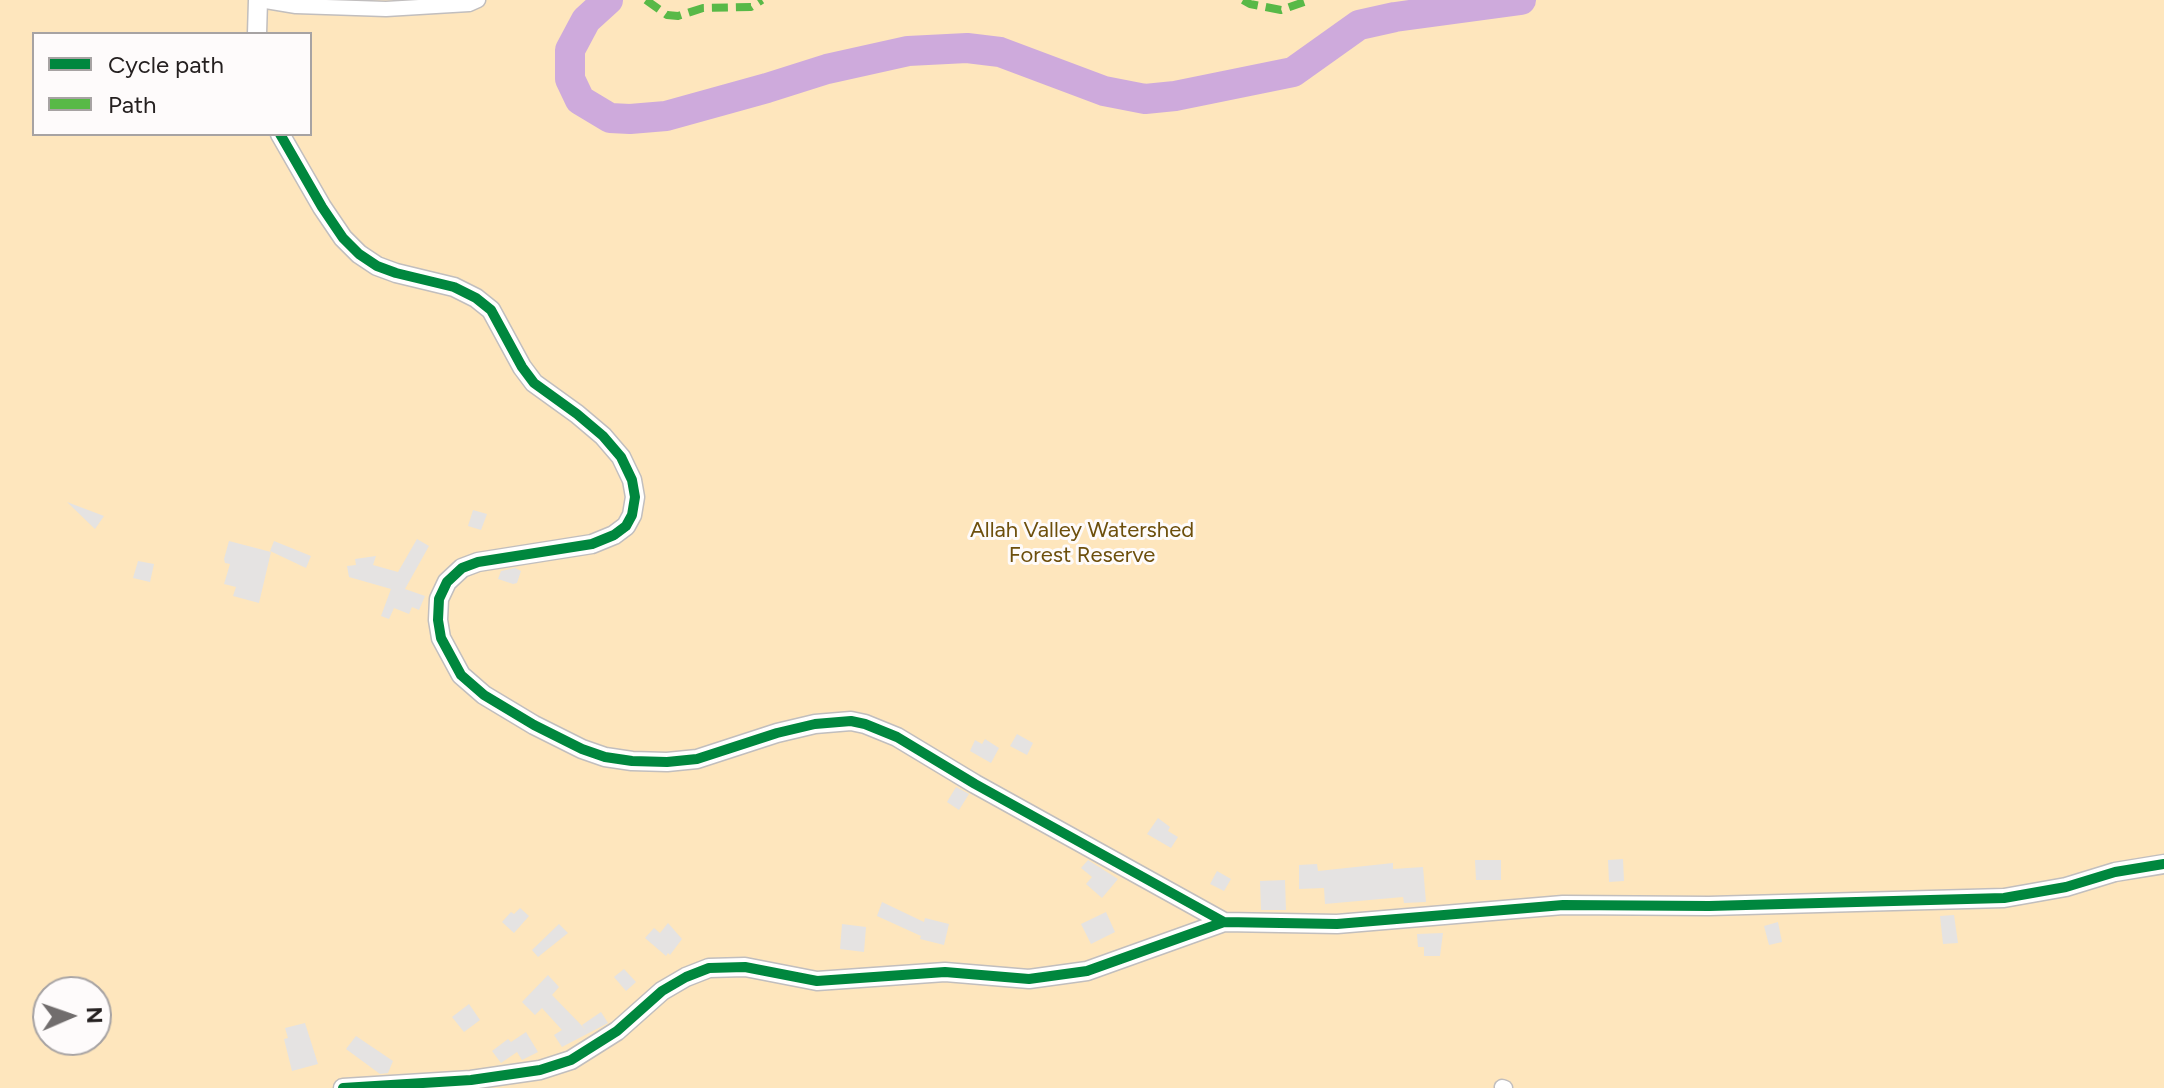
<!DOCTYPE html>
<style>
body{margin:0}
#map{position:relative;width:2164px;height:1088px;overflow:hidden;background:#fdfcfc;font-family:Figtree,sans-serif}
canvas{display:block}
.legend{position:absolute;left:32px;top:32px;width:280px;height:104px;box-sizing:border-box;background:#fefbfb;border:2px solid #a7a3a3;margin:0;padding:10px 14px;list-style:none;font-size:24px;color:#252020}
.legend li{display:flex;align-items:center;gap:16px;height:40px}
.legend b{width:40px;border:2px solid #a7a3a3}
.north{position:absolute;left:32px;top:976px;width:80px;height:80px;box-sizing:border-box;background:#fefbfb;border:2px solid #a7a3a3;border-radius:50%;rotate:88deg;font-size:22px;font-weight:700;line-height:32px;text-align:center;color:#252020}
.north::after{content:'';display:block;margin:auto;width:28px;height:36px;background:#716d6d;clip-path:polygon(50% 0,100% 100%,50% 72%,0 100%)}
</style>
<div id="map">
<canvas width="2164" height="1088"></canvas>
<ul class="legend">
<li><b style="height:10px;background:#00873e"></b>Cycle path</li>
<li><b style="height:10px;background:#58b947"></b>Path</li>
</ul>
<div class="north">N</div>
</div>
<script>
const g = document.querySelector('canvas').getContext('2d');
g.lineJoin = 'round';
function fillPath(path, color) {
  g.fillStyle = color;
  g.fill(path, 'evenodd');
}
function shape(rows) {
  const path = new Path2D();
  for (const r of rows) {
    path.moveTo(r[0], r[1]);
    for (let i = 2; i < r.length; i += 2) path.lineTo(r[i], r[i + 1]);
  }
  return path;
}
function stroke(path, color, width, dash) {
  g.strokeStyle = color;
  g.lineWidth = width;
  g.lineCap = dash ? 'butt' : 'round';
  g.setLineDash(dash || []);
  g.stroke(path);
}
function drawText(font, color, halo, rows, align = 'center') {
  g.font = font + ' Figtree,sans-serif';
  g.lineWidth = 6;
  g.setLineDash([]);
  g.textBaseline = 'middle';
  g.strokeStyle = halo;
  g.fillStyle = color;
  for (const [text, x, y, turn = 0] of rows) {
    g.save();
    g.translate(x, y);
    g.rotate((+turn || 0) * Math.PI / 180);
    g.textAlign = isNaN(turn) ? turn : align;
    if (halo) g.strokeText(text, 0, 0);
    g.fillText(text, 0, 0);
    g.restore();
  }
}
fillPath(shape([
 [0,0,2164,0,2164,1088,0,1088],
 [34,34,310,34,310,134,34,134],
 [48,992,96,992,96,1040,48,1040]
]), '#fee6bd');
stroke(shape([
 [608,0,586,20,570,50,570,79,580,100,610,118,630,119,666,116,767,88,827,69,908,51,967,48,1000,52,1104,91,1145,99,1175,96,1293,72,1359,25,1395,17,1521,0]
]), '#ceaadc', 30);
fillPath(shape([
 [67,502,104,516,95,529],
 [473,510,487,514,481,530,468,526],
 [417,539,429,546,405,589,425,596,419,610,412,607,409,614,394,608,389,619,381,616,391,589,349,577,347,566,356,565,355,559,376,556,373,565,398,572],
 [229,541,271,552,259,603,233,596,236,587,224,584,230,564,225,563,224,559],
 [274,541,311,556,306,568,270,551],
 [138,561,154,564,150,582,133,578],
 [515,568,521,571,517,583,513,584,498,579,501,571],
 [1017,734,1033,743,1027,755,1010,746],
 [985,739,999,748,991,763,970,751,975,740,982,744],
 [956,787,969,794,959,810,947,802],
 [1158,818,1170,827,1168,831,1178,837,1171,848,1147,834],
 [1623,859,1624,881,1609,882,1608,860],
 [1088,860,1118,879,1102,898,1086,884,1092,877,1081,868],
 [1475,860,1501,860,1501,880,1476,880],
 [1393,863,1393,869,1423,867,1426,902,1404,903,1403,897,1325,904,1324,888,1299,889,1299,865,1317,864,1318,871],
 [1217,871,1231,879,1224,891,1210,884],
 [1285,880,1286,910,1261,910,1260,881],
 [882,902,924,922,925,918,949,924,944,945,920,939,921,936,877,916],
 [520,908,529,916,514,933,502,922,511,912,514,914],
 [1106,912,1115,932,1091,944,1081,924],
 [1954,915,1958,943,1943,944,1940,916],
 [1778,922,1782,942,1769,945,1764,926],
 [668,923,682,939,670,955,668,953,666,956,645,938,654,928,660,933],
 [559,924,568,933,538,957,532,950],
 [842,924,866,927,864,952,840,949],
 [1443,933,1440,956,1424,956,1424,947,1418,947,1417,934],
 [624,969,636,982,626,991,614,977],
 [548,975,559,987,552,995,586,1030,582,1025,601,1012,608,1023,562,1047,554,1035,562,1030,542,1008,535,1015,522,1002],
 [469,1004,480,1020,464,1032,452,1017],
 [305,1023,318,1064,292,1071,284,1039,288,1038,285,1028],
 [526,1032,538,1052,522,1060,517,1052,501,1063,492,1051,508,1039,511,1042],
 [356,1036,393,1061,388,1073,380,1074,346,1049]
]), '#e5e3e2');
const minor = shape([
 [260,0,296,6,386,9,469,4,478,0],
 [1502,1087,1505,1088]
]);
const tertiary = shape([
 [257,34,258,0],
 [280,134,322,207,343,238,359,254,377,266,396,273,454,287,476,298,491,310,522,367,534,383,577,414,603,436,621,457,632,480,635,497,632,515,626,526,614,535,592,544,478,562,462,568,447,582,439,599,438,620,441,638,461,675,484,695,534,725,582,749,605,757,632,761,667,762,697,759,777,733,815,724,851,721,865,724,897,737,975,784,1224,922],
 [343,1088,471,1080,540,1070,571,1060,617,1031,662,991,686,977,709,968,745,967,817,981,945,972,1029,979,1087,971,1224,922,1337,924,1563,905,1709,906,2004,898,2066,887,2115,872,2164,864]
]);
stroke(minor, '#c1bebe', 17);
stroke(tertiary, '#c1bebe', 21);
stroke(minor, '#fff', 14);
stroke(tertiary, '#fff', 18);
stroke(shape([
 [646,0,667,15,678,16,703,8,751,7,762,0],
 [1243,0,1250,4,1281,10,1310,0]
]), '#58b947', 8, [16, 8]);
stroke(shape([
 [280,134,322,207,343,238,359,254,377,266,396,273,454,287,476,298,491,310,522,367,534,383,577,414,603,436,621,457,632,480,635,497,632,515,626,526,614,535,592,544,478,562,462,568,447,582,439,599,438,620,441,638,461,675,484,695,534,725,582,749,605,757,632,761,667,762,697,759,777,733,815,724,851,721,865,724,897,737,975,784,1224,922],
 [343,1088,471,1080,540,1070,571,1060,617,1031,662,991,686,977,709,968,745,967,817,981,945,972,1029,979,1087,971,1224,922,1337,924,1563,905,1709,906,2004,898,2066,887,2115,872,2164,864]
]), '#00873e', 10);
drawText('22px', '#6d4f0c', '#fefbfb', [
 ["Allah Valley Watershed",1082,531],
 ["Forest Reserve",1082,556]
]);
</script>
